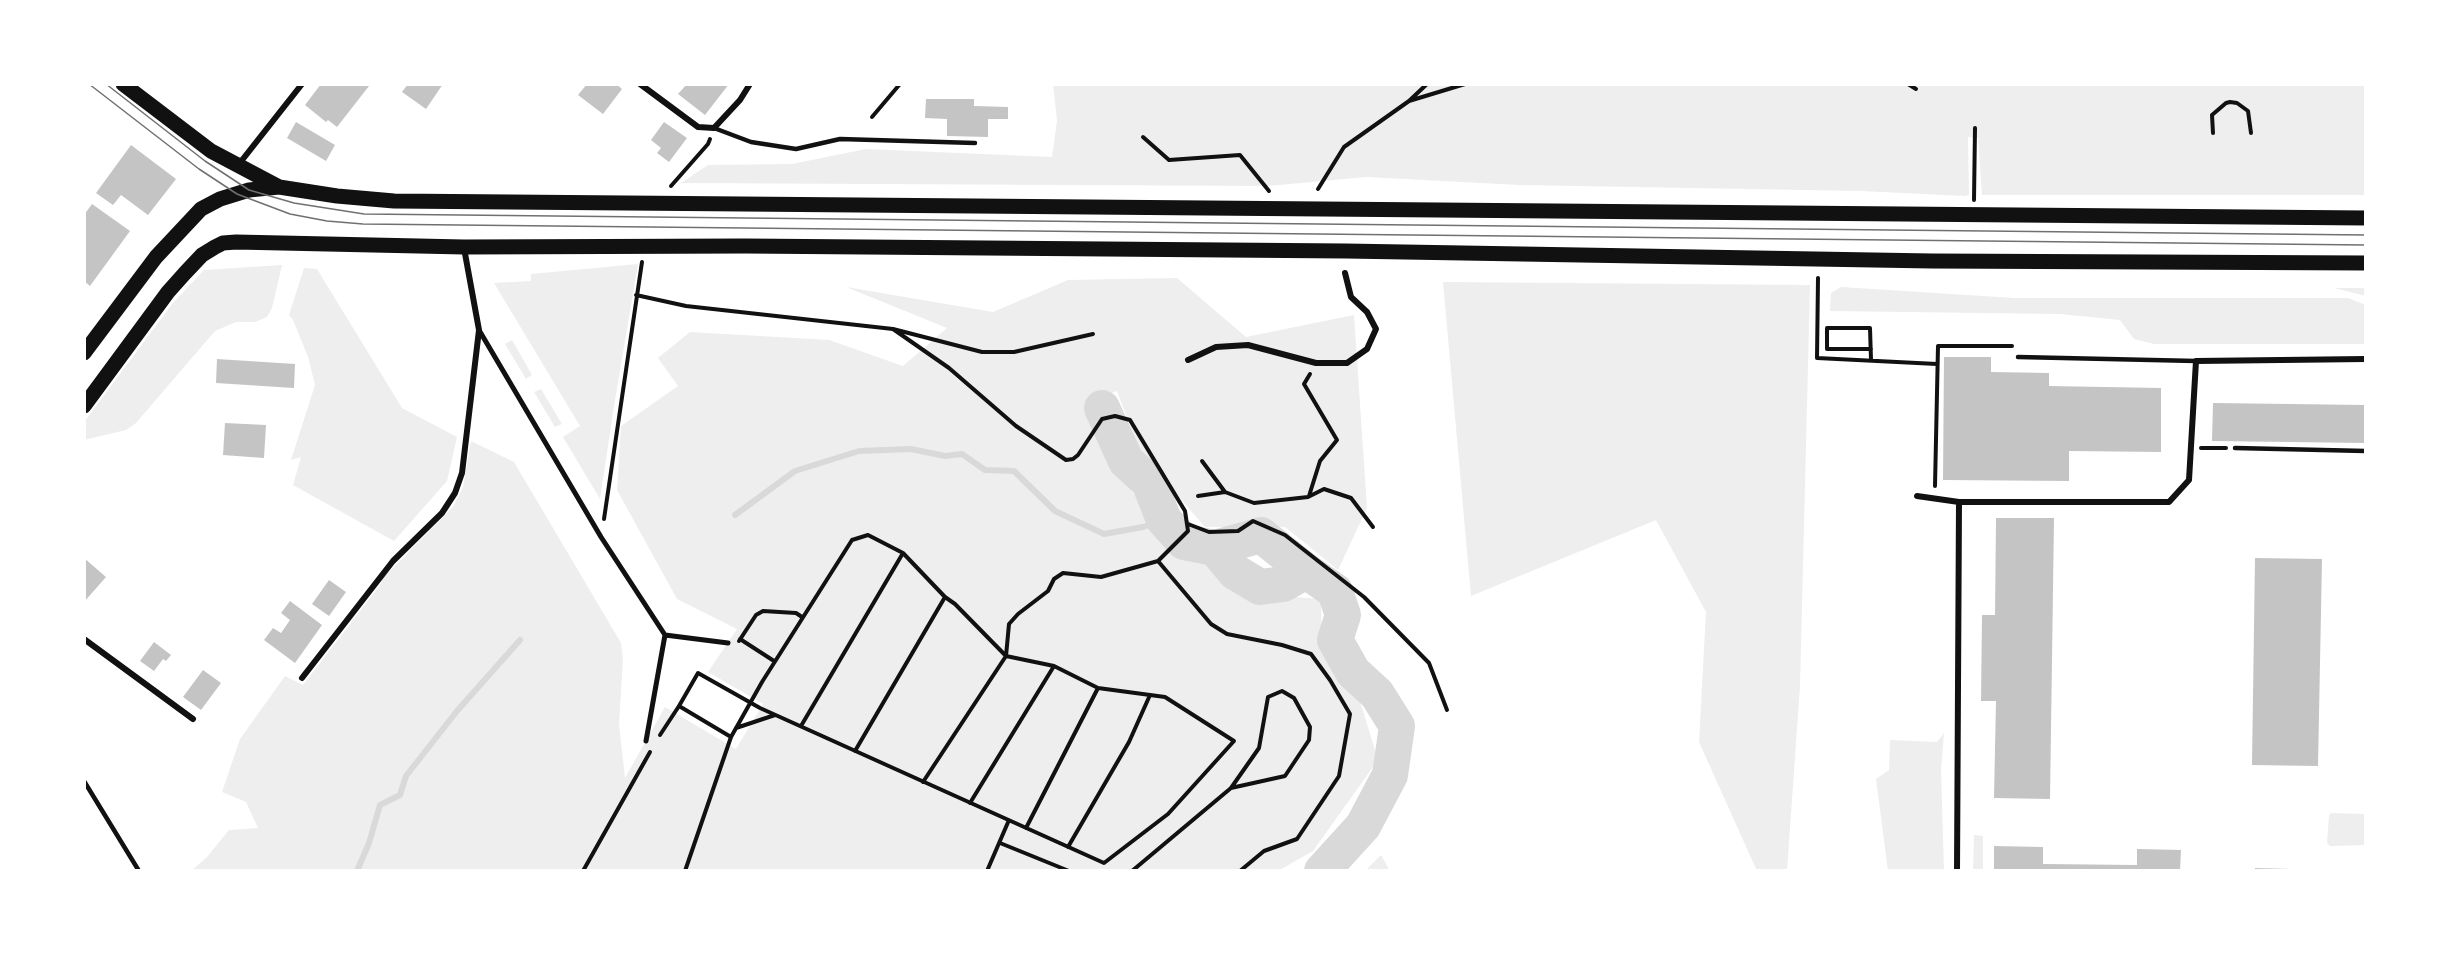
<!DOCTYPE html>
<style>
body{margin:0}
#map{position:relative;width:2450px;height:955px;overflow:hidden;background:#fff;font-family:"Nunito Sans",sans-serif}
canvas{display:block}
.frame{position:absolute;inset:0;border:86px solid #fff;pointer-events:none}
</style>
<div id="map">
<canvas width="2450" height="955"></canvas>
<div class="frame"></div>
</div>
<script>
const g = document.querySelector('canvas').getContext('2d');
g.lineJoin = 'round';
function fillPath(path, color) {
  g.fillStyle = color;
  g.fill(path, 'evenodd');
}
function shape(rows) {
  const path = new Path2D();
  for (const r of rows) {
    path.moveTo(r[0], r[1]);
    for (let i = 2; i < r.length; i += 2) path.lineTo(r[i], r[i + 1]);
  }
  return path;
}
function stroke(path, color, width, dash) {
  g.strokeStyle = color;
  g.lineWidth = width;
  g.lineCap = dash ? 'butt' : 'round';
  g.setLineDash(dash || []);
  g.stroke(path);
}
fillPath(shape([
 [1053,84,2366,86,2366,195,1982,195,1978,138,1968,137,1969,195,1965,196,1861,191,1520,185,1366,177,1268,186,681,183,708,165,792,164,866,149,1052,157,1057,121],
 [638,264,614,406,600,499,563,437,580,426,494,283,531,281,531,274],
 [282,265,272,308,267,317,255,322,236,322,215,331,136,423,126,430,84,440,84,422,173,303,204,270],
 [304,268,317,269,402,408,457,437,447,481,394,541,293,485,301,457,291,460,315,385,308,357,293,320,289,315],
 [1177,278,1246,337,1354,315,1367,508,1338,570,1285,527,1205,527,1140,452,1117,391,1088,401,1107,453,1156,527,1182,550,1219,566,1238,585,1269,595,1321,599,1322,653,1356,688,1378,760,1313,851,1278,871,191,871,207,857,229,830,258,828,246,802,222,792,240,739,285,676,303,685,380,585,383,578,453,507,463,487,471,441,514,462,621,643,623,659,619,724,625,778,665,707,736,749,763,704,708,672,737,629,677,599,617,490,621,426,678,386,658,358,690,332,829,340,903,366,947,328,846,287,993,312,1068,280],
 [1443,282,1810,285,1800,686,1787,871,1757,871,1699,742,1706,612,1656,520,1471,596],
 [1841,287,2014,298,2348,298,2366,305,2366,344,2154,344,2134,339,2120,320,2060,314,1830,311,1831,293],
 [2334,288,2366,288,2366,296],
 [512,340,532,375,526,379,505,344],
 [541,389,562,424,555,427,534,392],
 [1944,733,1941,770,1944,871,1888,871,1876,779,1889,770,1890,740,1937,742],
 [2331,813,2364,814,2366,845,2330,846,2327,843,2329,815],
 [1974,835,1983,836,1983,871,1973,871],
 [1381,855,1390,871,1365,871]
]), '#eee');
stroke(shape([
 [735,515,795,471,859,451,911,449,945,456,962,454,985,470,1014,471,1055,511,1104,534,1143,527,1164,520],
 [357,871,369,843,380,805,400,795,406,776,457,711,520,640]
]), '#d9d9d9', 6);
stroke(shape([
 [1102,408,1126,461,1149,482,1164,520,1184,542,1215,548,1261,535,1306,571,1335,591,1343,615,1335,640,1353,672,1377,694,1397,726,1390,775,1363,826,1322,871],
 [1215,548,1235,572,1260,587,1283,584,1306,571]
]), '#d9d9d9', 36);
fillPath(shape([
 [321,84,366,84,369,86,337,127,328,120,326,122,305,105],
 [408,84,443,84,426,109,402,92],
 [587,84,616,84,622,89,603,114,578,95],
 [687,84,729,84,705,115,678,94],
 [926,99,974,99,974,106,1008,107,1008,119,988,119,988,137,947,136,947,119,925,118],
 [296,122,335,145,326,161,287,138],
 [664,122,687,138,669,162,657,153,661,148,651,140],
 [131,145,176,179,148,215,121,195,113,205,96,193],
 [92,204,130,231,90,286,84,281,84,215],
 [1944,357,1991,357,1991,372,2049,373,2049,386,2161,388,2161,452,2069,451,2069,481,1943,480],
 [217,359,295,364,294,388,216,383],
 [2213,403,2366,405,2366,443,2212,441],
 [225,423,266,425,264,458,223,455],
 [1996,518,2054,518,2050,799,1994,798,1996,701,1981,701,1982,615,1995,615],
 [84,558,106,577,84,602],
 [2255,558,2322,559,2318,766,2252,765],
 [329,580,346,592,329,616,312,604],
 [290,601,322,625,295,663,264,640,273,628,281,633,290,620,281,613],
 [154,642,171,655,166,661,163,659,154,671,140,661],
 [203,670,221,683,201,710,183,697],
 [1994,846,2043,847,2043,864,2137,865,2137,849,2181,850,2180,871,1994,871],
 [2255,868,2292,869,2292,871,2255,871]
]), '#c4c4c4');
stroke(shape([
 [1908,84,1916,89],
 [1409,101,1427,84],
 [872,117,900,84],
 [2213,133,2212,115,2226,103,2230,102,2237,103,2248,111,2251,133],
 [1143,137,1169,160,1240,155,1269,191],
 [671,186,708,144,710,139],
 [1318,189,1344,147,1409,101,1465,84],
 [1974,200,1975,128],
 [1818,278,1817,358,1937,364],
 [636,295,686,306,893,329,982,352,1014,352,1093,334],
 [893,329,949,368,1016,426,1066,460,1073,459,1078,455,1102,419,1115,416,1130,420,1185,511,1188,531,1158,561,1101,577,1063,573,1054,579,1048,591,1018,614,1009,624,1006,656,923,782],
 [1871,349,1827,349,1827,328,1870,328,1871,360],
 [2201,448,2226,448],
 [1202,461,1225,492,1254,503,1308,497,1324,489,1351,498,1373,527],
 [1935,486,1938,346,2012,346],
 [1198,496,1225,492],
 [1309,496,1320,461,1337,440,1304,384,1310,374],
 [604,519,642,262],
 [1188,524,1209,532,1238,531,1253,521,1285,535,1364,597,1429,663,1447,710],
 [1158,561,1211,624,1227,634,1282,645,1311,654,1330,680,1350,714,1339,776,1297,839,1264,851,1240,871],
 [740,639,774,661],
 [739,641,756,615,763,611,796,613,802,617],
 [679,706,698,673,760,708,1104,863,1168,814,1234,741,1165,697,1098,688,1054,666,1006,656,955,604,945,597],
 [801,726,903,553],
 [736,728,775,715],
 [660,735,679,706,731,737,762,682,852,540,868,535,903,553,945,597,855,751],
 [970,803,1054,666],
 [1026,828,1098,688],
 [1000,843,1069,871],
 [1068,847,1129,742,1150,695],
 [583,871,650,752],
 [685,871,731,737],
 [987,871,1009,820],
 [1132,871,1231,788,1259,748,1268,697,1282,691,1294,698,1310,727,1309,740,1285,776,1231,788]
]), '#111', 4);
stroke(shape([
 [714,128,751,142,796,149,840,139,975,143],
 [2018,357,2196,361],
 [2235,448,2366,451],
 [84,781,139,871]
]), '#111', 4.5);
stroke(shape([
 [479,330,601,537,665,635],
 [646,741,665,635,728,643]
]), '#111', 5);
stroke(shape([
 [640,84,698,127,714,128,740,100,750,84],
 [239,164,302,84],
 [1188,360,1216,347,1248,345,1316,363,1347,363,1367,349,1376,329,1367,312,1351,297,1345,273],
 [1917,496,1959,502,2169,502,2189,480,2196,361,2366,359],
 [84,639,193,719],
 [302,678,393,561,442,513,455,493,462,473,479,330,464,248],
 [1957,871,1959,502]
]), '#111', 6);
stroke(shape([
 [123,84,211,151,279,187],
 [84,353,156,257,201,209,220,199,249,190,279,187,337,196,394,201,2366,218],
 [84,406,168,292,185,273,202,255,215,247,223,243,236,242,464,247,745,246,1346,251,1932,261,2366,263]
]), '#111', 15);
stroke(shape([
 [89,84,199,169,237,194,290,214,327,221,363,224,2366,245],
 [106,84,205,161,249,190,294,203,364,214,2366,235]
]), '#707070', 1.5);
</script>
